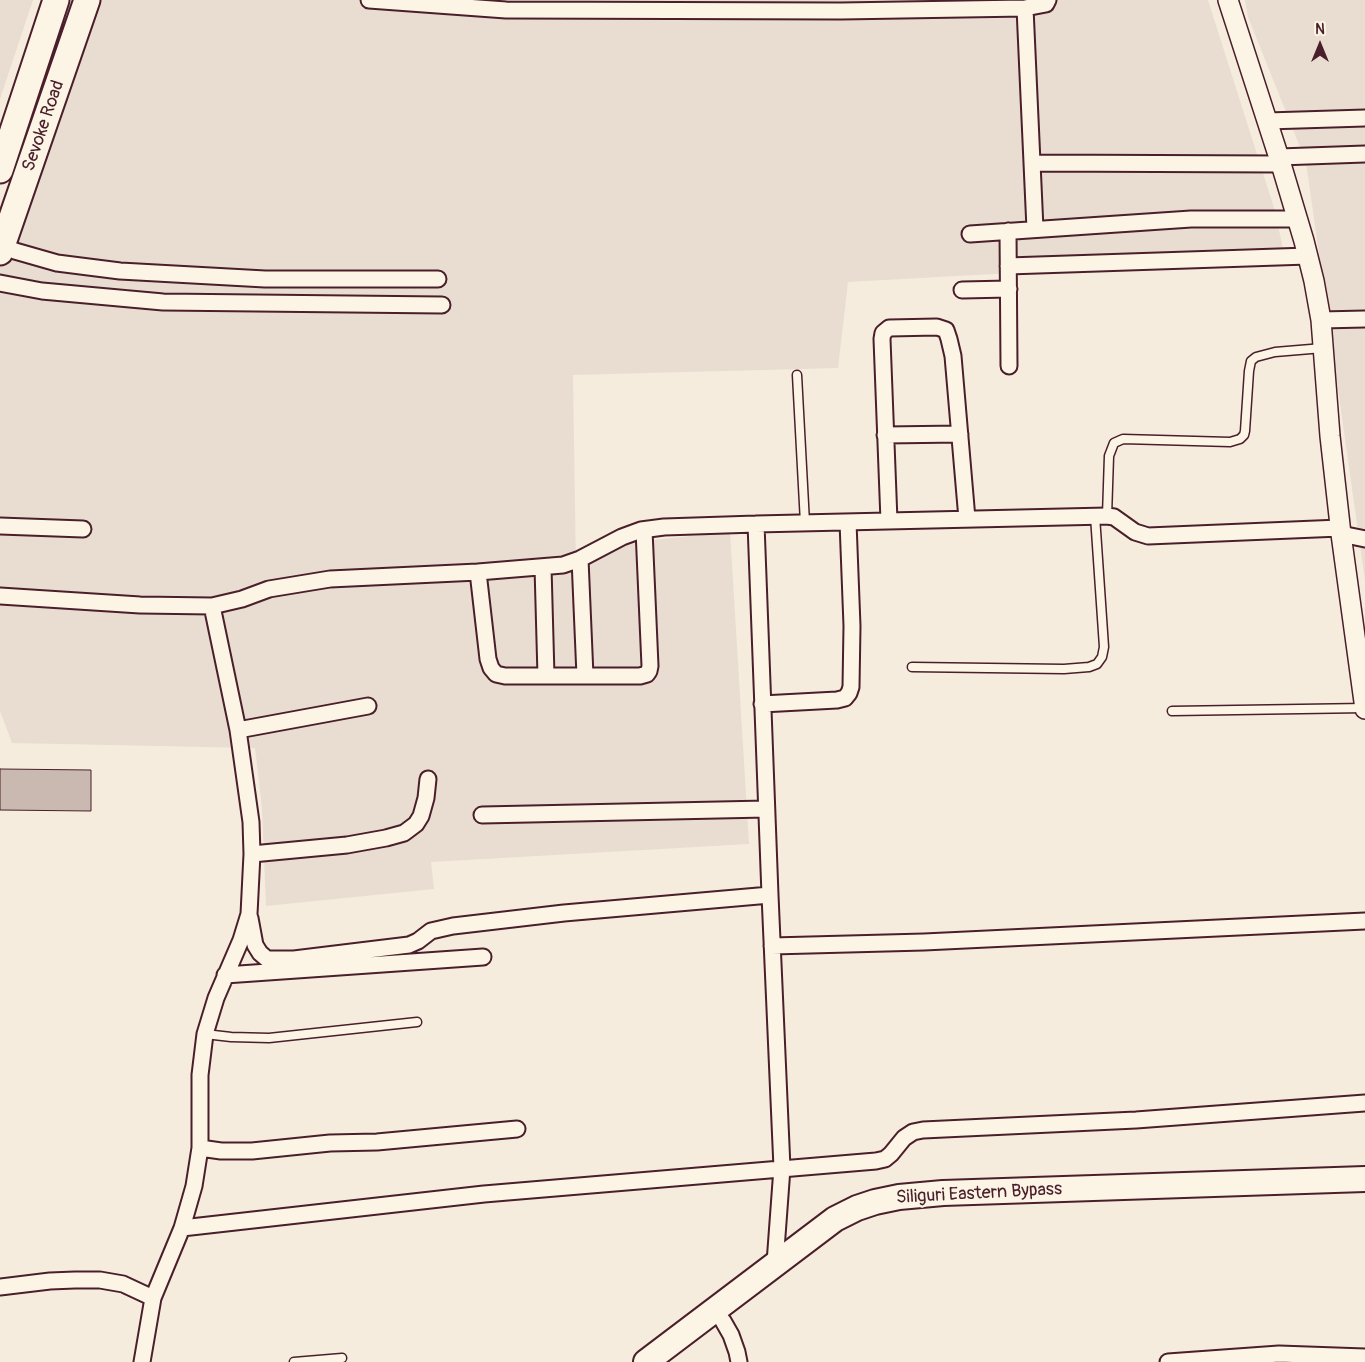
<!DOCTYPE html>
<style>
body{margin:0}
#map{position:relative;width:1365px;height:1362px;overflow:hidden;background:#f5ecde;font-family:Pangolin,sans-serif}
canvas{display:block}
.north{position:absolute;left:1295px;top:20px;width:50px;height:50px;-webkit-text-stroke:4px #fcf5e5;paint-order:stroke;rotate:0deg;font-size:14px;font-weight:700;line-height:20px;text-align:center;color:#4a1f2b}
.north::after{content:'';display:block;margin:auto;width:18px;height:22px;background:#4a1f2b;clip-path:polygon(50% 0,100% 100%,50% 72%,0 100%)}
</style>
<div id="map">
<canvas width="1365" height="1362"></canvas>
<div class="north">N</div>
</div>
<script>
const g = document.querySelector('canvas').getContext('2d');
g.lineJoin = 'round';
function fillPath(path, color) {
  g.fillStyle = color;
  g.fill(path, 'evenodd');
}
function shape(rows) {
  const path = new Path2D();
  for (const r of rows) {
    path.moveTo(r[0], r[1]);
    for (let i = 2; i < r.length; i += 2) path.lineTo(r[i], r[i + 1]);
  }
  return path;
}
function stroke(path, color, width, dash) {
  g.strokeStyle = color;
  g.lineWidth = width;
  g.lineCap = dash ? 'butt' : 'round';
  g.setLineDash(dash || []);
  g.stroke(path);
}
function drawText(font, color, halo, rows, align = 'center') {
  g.font = font + ' Pangolin,sans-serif';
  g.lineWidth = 4.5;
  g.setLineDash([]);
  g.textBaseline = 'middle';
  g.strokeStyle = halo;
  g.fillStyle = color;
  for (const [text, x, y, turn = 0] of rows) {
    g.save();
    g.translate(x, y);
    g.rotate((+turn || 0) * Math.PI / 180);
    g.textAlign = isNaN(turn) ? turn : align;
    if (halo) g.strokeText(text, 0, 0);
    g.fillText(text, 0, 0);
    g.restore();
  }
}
fillPath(shape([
 [0,0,33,0,0,99],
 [75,0,1208,0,1275,211,1285,258,848,282,838,368,573,375,576,570,634,542,730,532,749,844,431,862,434,889,266,906,262,808,255,748,12,743,0,711,0,243],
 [1245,0,1365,0,1365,581,1306,162,1248,17]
]), '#e8ddd0');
const building = shape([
 [0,769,91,770,91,811,0,810,0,769]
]);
fillPath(building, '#cab9b1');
stroke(building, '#4a1f2b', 1);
const service = shape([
 [797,375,805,523],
 [1107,516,1109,456,1114,443,1123,439,1230,442,1240,439,1244,435,1245,431,1249,371,1251,361,1256,357,1275,352,1323,348],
 [912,667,1064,669,1089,667,1097,664,1102,657,1104,647,1095,516],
 [1172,711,1365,708],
 [205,1034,231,1037,269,1038,417,1022],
 [294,1362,342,1358]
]);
const minor = shape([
 [369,0,506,10,841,11,1025,8,1046,4,1048,0],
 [1025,8,1035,229],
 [1267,121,1365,118],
 [1279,157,1365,154],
 [1032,163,1281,164],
 [1008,231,1009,366],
 [970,234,1191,219,1297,219],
 [2,245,15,251,57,263,120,271,265,279,438,279],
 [1008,266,1308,256],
 [0,283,42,291,163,302,442,305],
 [962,290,1009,289],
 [1321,320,1365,319],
 [885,435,960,434],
 [889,521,882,339,883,333,889,328,937,327,946,330,949,339,953,356,967,519],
 [756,524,770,895,782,1168,775,1263],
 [0,526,83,529],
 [1341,534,1365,539],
 [580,559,585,676],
 [543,567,546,676],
 [478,572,488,659,491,668,496,674,505,676,640,676,647,674,649,671,650,666,644,530],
 [0,596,140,605,212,606,242,599,269,589,330,579,478,572,563,565,580,559,622,537,641,530,664,527,756,524,1107,516,1114,517,1135,532,1148,536,1340,528],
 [762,704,837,700,845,698,849,693,851,687,852,626,848,522],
 [238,730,368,706],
 [482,815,766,809],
 [252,854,347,845,386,838,404,833,416,824,421,816,426,798,428,779],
 [250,918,255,945,260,953,267,959,294,959,409,945,418,941,431,931,453,926,564,913,770,895],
 [772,946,924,942,1365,921],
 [225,975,483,957],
 [200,1148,221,1151,252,1151,330,1143,377,1142,517,1129],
 [182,1228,484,1194,876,1161,885,1159,891,1154,904,1138,913,1132,923,1130,1136,1120,1365,1103],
 [0,1287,50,1281,75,1280,100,1280,123,1284,153,1298],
 [723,1321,731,1335,737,1352,739,1362],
 [142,1362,153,1298,182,1228,194,1186,200,1148,200,1075,205,1034,216,998,241,940,249,914,252,854,251,822,238,730,212,606],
 [1168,1362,1279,1354,1365,1357]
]);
const tertiary = shape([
 [1228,0,1281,164,1304,241,1314,281,1321,320,1330,436,1341,534,1365,709]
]);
const primary = shape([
 [646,1362,835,1219,857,1208,875,1202,899,1197,943,1193,1365,1179]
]);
const trunk = shape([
 [0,170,56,0],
 [0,252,87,0]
]);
stroke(service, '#4a1f2b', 11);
stroke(minor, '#4a1f2b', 19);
stroke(tertiary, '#4a1f2b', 22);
stroke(primary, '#4a1f2b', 28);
stroke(trunk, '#4a1f2b', 29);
stroke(service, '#fcf5e5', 8);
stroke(minor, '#fcf5e5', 15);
stroke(tertiary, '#fcf5e5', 19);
stroke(primary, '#fcf5e5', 24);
stroke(trunk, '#fcf5e5', 25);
drawText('18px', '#4a1f2b', '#fcf5e5', [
 ["Sevoke Road",44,126,-71],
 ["Siliguri Eastern Bypass",979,1194,-3]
]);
</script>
